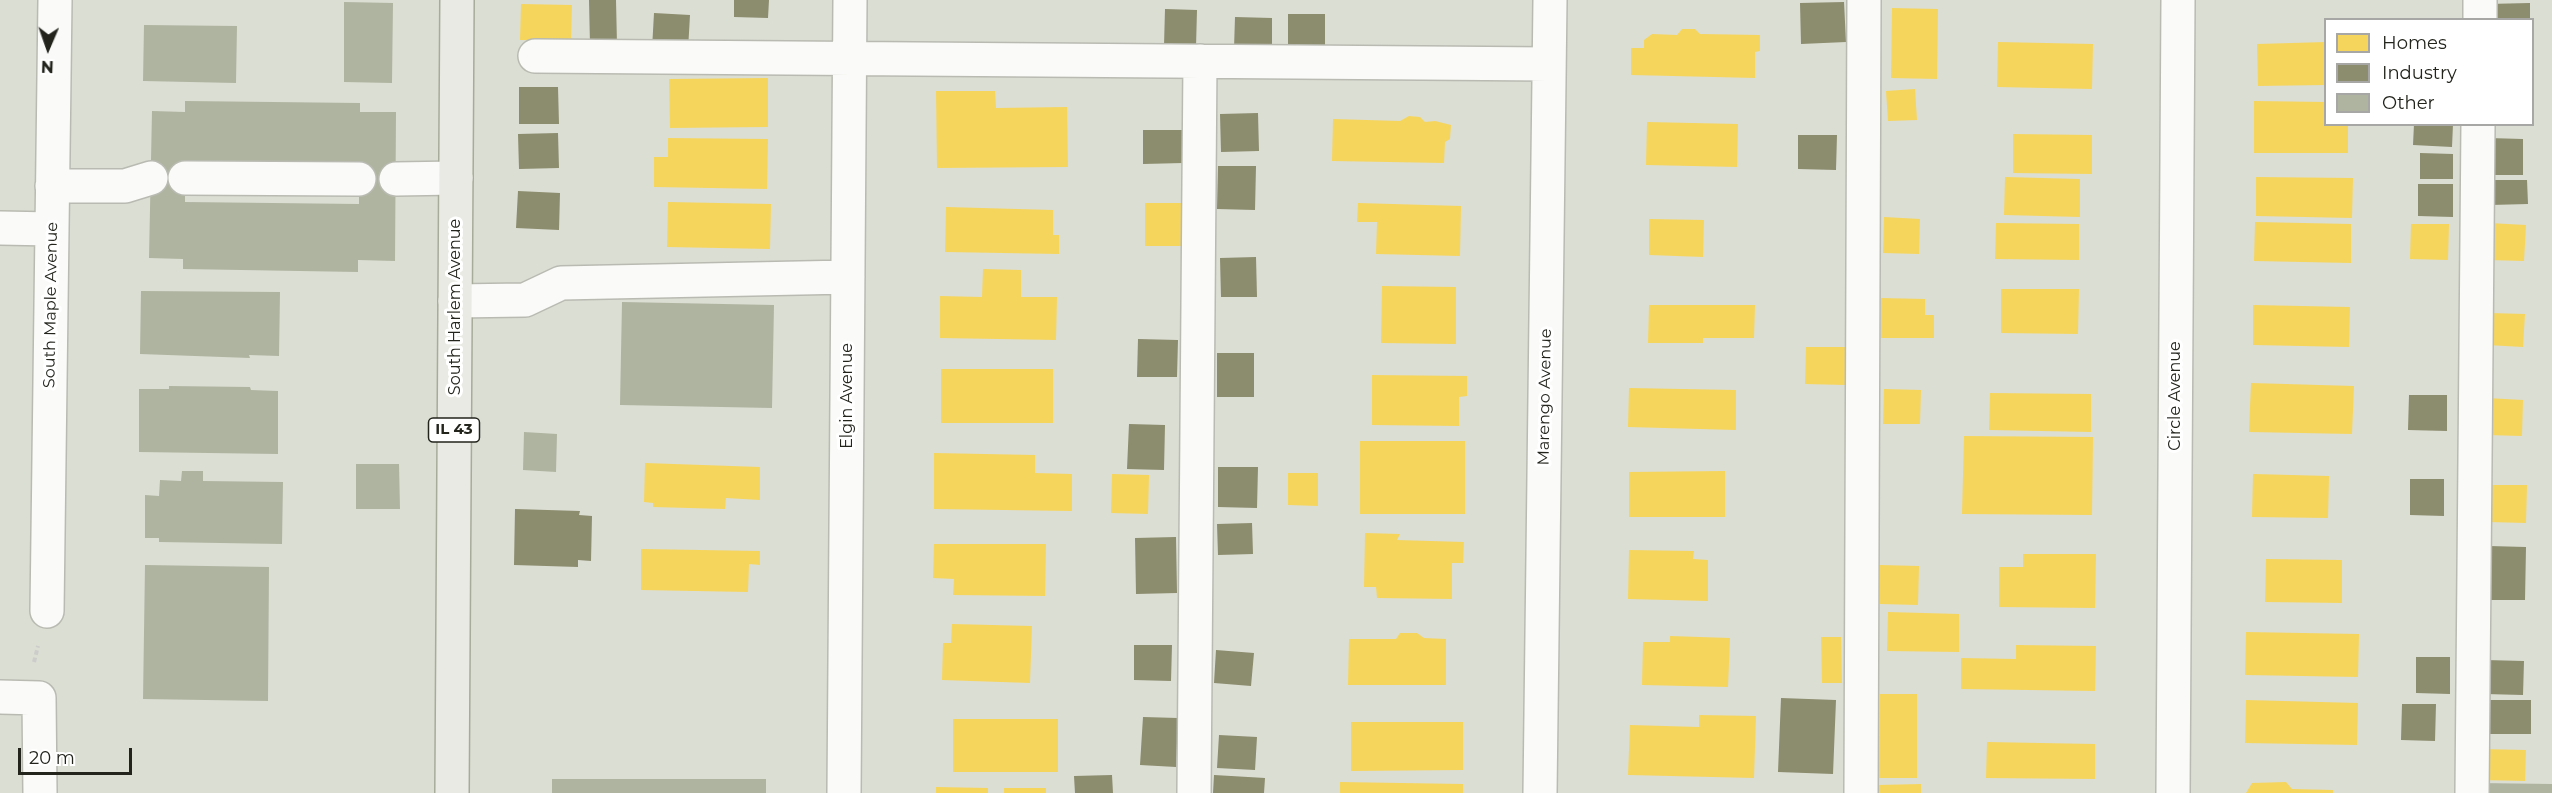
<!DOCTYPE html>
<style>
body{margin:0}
#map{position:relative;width:2552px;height:793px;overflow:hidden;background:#dbded3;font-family:Montserrat,sans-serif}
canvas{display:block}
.legend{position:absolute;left:2324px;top:18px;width:210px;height:108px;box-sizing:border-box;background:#fff;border:2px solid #a7a8a5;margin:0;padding:8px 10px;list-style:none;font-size:18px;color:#23251d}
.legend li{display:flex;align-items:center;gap:12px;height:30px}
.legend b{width:30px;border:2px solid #a7a8a5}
.north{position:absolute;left:18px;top:18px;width:60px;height:60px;-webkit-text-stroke:4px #fff;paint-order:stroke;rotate:182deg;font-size:16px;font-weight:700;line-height:24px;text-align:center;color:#23251d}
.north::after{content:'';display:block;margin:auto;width:21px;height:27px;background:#23251d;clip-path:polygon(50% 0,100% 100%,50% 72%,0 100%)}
.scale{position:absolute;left:18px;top:748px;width:114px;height:27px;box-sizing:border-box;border:3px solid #23251d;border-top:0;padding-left:8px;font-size:18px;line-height:21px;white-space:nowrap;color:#23251d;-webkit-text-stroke:4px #fff;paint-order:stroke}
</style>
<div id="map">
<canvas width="2552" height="793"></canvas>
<ul class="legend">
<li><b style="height:16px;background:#f6d55c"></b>Homes</li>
<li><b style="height:16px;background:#8c8c6e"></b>Industry</li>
<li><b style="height:16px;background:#afb4a0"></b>Other</li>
</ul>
<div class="north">N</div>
<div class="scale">20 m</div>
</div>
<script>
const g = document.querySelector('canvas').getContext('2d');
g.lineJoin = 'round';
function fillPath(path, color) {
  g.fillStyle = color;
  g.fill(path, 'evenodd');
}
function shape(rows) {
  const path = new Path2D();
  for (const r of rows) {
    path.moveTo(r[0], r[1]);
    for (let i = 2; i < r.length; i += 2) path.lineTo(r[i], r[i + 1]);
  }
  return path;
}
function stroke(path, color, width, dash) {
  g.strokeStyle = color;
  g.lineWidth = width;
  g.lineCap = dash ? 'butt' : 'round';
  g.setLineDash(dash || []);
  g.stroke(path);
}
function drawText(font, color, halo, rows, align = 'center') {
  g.font = font + ' Montserrat,sans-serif';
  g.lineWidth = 6;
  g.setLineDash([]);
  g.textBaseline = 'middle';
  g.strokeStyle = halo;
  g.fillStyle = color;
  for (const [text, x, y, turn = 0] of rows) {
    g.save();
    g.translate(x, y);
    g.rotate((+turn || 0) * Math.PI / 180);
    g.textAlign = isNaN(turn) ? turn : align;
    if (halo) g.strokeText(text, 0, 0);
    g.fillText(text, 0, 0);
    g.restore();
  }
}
fillPath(shape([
 [521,4,572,5,571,41,520,40],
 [1892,8,1938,9,1937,79,1891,78],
 [1682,29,1695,29,1700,34,1760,35,1760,51,1755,52,1755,78,1631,75,1631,48,1644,48,1644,40,1652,34,1677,35],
 [1998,42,2093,44,2092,89,1997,87],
 [2326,42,2326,85,2258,86,2257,44],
 [768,78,768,127,670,128,669,79],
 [1915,89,1917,120,1888,121,1886,91],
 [936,91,995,91,996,108,1067,107,1068,167,937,168],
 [2254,101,2326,102,2326,124,2348,124,2348,153,2254,153],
 [1409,116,1420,117,1425,122,1435,121,1451,125,1450,139,1445,142,1444,163,1332,161,1333,119,1400,121],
 [1647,122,1738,124,1737,167,1646,165],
 [2013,134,2092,135,2092,174,2013,173],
 [668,138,768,139,767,189,654,187,654,157,668,157],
 [2005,177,2080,179,2080,217,2004,215],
 [2256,177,2353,178,2352,218,2256,216],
 [668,202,771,204,770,249,667,247],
 [1145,203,1185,203,1185,246,1145,246],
 [1358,203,1461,206,1460,256,1376,254,1377,222,1357,222],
 [946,207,1053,210,1053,235,1059,235,1059,254,945,252],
 [1884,217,1920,219,1919,254,1883,253],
 [1649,219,1704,220,1703,257,1649,255],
 [2255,222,2351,224,2351,263,2254,261],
 [1996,223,2079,224,2079,260,1995,259],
 [2489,223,2526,225,2524,261,2488,260],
 [2411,224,2449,224,2448,260,2410,259],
 [983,269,1021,270,1021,297,1057,297,1056,340,940,338,940,296,982,297],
 [1382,286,1456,287,1456,344,1381,343],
 [2001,289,2079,289,2078,334,2001,333],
 [1881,298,1925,299,1925,315,1934,315,1934,338,1881,338],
 [1649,305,1755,305,1754,338,1703,338,1703,343,1648,343],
 [2253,305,2350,307,2349,347,2253,345],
 [2489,313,2525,314,2523,347,2487,345],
 [1806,347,1845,347,1845,385,1805,384],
 [941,369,1053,369,1053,423,941,423],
 [1372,375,1467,376,1467,396,1459,397,1459,426,1372,425],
 [2251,383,2354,386,2352,434,2249,432],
 [1629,388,1736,390,1736,430,1628,427],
 [1884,389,1921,390,1920,424,1883,424],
 [1990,393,2091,394,2091,432,1989,430],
 [2487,398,2523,400,2522,436,2485,435],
 [1964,436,2093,437,2092,515,1962,514],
 [1360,441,1465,441,1465,514,1360,514],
 [934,453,1035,455,1035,473,1072,474,1072,511,934,509],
 [645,463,760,467,760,500,726,498,725,509,653,507,653,503,644,502],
 [1725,471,1725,517,1629,517,1629,472],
 [1288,473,1318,473,1318,506,1288,505],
 [1112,474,1149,475,1148,514,1111,513],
 [2253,474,2329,476,2328,518,2252,517],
 [2489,485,2527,485,2526,523,2488,522],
 [1365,533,1400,534,1397,540,1464,542,1463,563,1452,563,1452,599,1377,598,1376,587,1364,587],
 [934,544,1046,544,1045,596,953,595,954,579,933,578],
 [641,549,760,551,760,565,749,564,748,592,641,590],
 [1629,550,1694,551,1693,559,1708,560,1708,601,1628,599],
 [2023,554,2096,554,2095,608,1999,607,1999,567,2023,567],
 [2266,559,2342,560,2342,603,2265,602],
 [1880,565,1919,566,1918,605,1880,604],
 [1888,612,1959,614,1959,652,1887,651],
 [952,624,1032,626,1030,683,942,680,943,643,951,643],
 [2246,632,2359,634,2358,677,2245,675],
 [1400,633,1417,633,1424,638,1446,639,1446,685,1348,685,1349,639,1396,639],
 [1670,636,1730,638,1728,687,1642,685,1643,642,1670,642],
 [1821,637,1841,637,1842,683,1822,683],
 [2016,645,2096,646,2095,691,1961,689,1961,658,2016,659],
 [1880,694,1917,694,1917,778,1879,778],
 [2246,700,2358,703,2357,745,2245,743],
 [1699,715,1756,716,1754,778,1628,775,1630,725,1699,727],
 [953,719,1058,719,1058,772,953,772],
 [1351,722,1463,722,1463,770,1351,771],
 [1987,742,2095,744,2095,779,1986,778],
 [2480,749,2526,750,2525,781,2479,780],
 [1340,782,1463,784,1463,793,1340,793],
 [2286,782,2292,789,2333,790,2333,793,2246,793,2252,783],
 [1921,784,1921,793,1878,793,1878,785],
 [936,787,988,788,988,793,936,793],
 [1004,788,1046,788,1046,793,1004,793]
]), '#f6d55c');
fillPath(shape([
 [589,0,616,0,617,45,590,45],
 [734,0,769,0,768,18,734,17],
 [1844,2,1846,42,1801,44,1800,3],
 [2530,3,2530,20,2488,20,2488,4],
 [1165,9,1197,10,1196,47,1164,46],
 [654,13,690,15,688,50,652,49],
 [1288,14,1325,14,1325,47,1288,48],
 [1235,17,1272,18,1272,50,1234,49],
 [519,87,558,87,559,124,519,124],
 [1258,113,1259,151,1221,152,1220,114],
 [2414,124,2453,124,2452,147,2413,145],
 [1143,130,1182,130,1183,163,1143,164],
 [558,133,559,168,519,169,518,134],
 [1798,135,1837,135,1836,170,1798,169],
 [2488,138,2523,139,2523,175,2487,175],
 [2420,153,2453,154,2453,179,2420,179],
 [1218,166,1256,166,1255,210,1217,209],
 [2490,180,2527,180,2528,204,2490,205],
 [2418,184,2453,184,2453,217,2418,216],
 [518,191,560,193,559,230,516,228],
 [1256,257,1257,297,1221,297,1220,258],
 [1138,339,1178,340,1177,377,1137,377],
 [1217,353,1254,353,1254,397,1217,397],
 [2409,395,2447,395,2447,431,2408,430],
 [1129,424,1165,425,1164,470,1127,469],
 [1218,467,1258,467,1257,508,1218,507],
 [2410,479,2444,479,2444,516,2410,515],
 [515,509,580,511,579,515,592,516,591,561,578,560,578,567,514,565],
 [1252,523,1253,554,1218,555,1217,524],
 [1176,537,1177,593,1136,594,1135,538],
 [2489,546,2526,547,2525,600,2488,600],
 [1134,645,1172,645,1171,681,1134,680],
 [1216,650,1254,653,1251,686,1214,683],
 [2416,657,2450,657,2450,694,2416,693],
 [2485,660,2524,661,2523,695,2485,694],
 [1781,698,1836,700,1833,774,1778,772],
 [2484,700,2531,700,2531,734,2484,734],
 [2402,704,2436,704,2435,741,2401,740],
 [1143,717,1178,718,1176,767,1140,765],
 [1219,735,1257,737,1255,770,1217,768],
 [1112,775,1113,793,1075,793,1074,776],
 [1214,775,1265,778,1264,793,1213,793]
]), '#8c8c6e');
fillPath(shape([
 [344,2,393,3,392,83,344,82],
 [144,25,237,26,236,83,143,81],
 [185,101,360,103,360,112,396,112,395,261,358,260,358,272,183,269,183,259,149,258,152,111,185,112],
 [185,166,359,168,359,204,185,202],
 [141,291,280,292,279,356,249,355,250,358,140,354],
 [622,302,774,305,772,408,620,405],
 [169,386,250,387,251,390,278,391,278,454,139,452,139,389,169,389],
 [524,432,557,434,556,472,523,470],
 [356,464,399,464,400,509,356,509],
 [182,471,203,471,203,481,283,482,282,544,159,542,159,538,145,538,145,495,159,496,160,480,181,481],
 [145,565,269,567,268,701,143,699],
 [552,779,766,779,766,793,552,793],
 [2478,783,2552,784,2552,793,2478,793]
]), '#afb4a0');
const minor = shape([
 [2480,20,2480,0],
 [535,56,1549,64],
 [185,178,359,179],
 [396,179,456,178],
 [52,186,125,186,151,178],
 [0,228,52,229],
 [455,301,525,300,561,283,848,277],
 [47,611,55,0],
 [0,697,39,698,40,793],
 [844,793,850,0],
 [1194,793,1200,61],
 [1540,793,1550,0],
 [1861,793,1864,0],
 [2173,793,2178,0],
 [2472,793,2478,124]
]);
const major = shape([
 [452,793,457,0]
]);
stroke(minor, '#b9bbb2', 36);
stroke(major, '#a7ab9a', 36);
stroke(shape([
 [34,662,38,646]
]), '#cccdca', 4, [4.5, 3]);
stroke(minor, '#fafaf8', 33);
stroke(major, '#e9eae3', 33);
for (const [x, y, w] of [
 [454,430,51]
]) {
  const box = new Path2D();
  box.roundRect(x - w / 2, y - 12, w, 24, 4.5);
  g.fillStyle = '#fff';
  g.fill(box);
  stroke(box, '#23251d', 1.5);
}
drawText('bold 15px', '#23251d', null, [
 ["IL 43",454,430]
]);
drawText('16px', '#23251d', '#fff', [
 ["South Maple Avenue",51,305,-89],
 ["South Harlem Avenue",455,307,-90],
 ["Elgin Avenue",847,396,-90],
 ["Circle Avenue",2175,396,-90],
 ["Marengo Avenue",1545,397,-89]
]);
</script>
